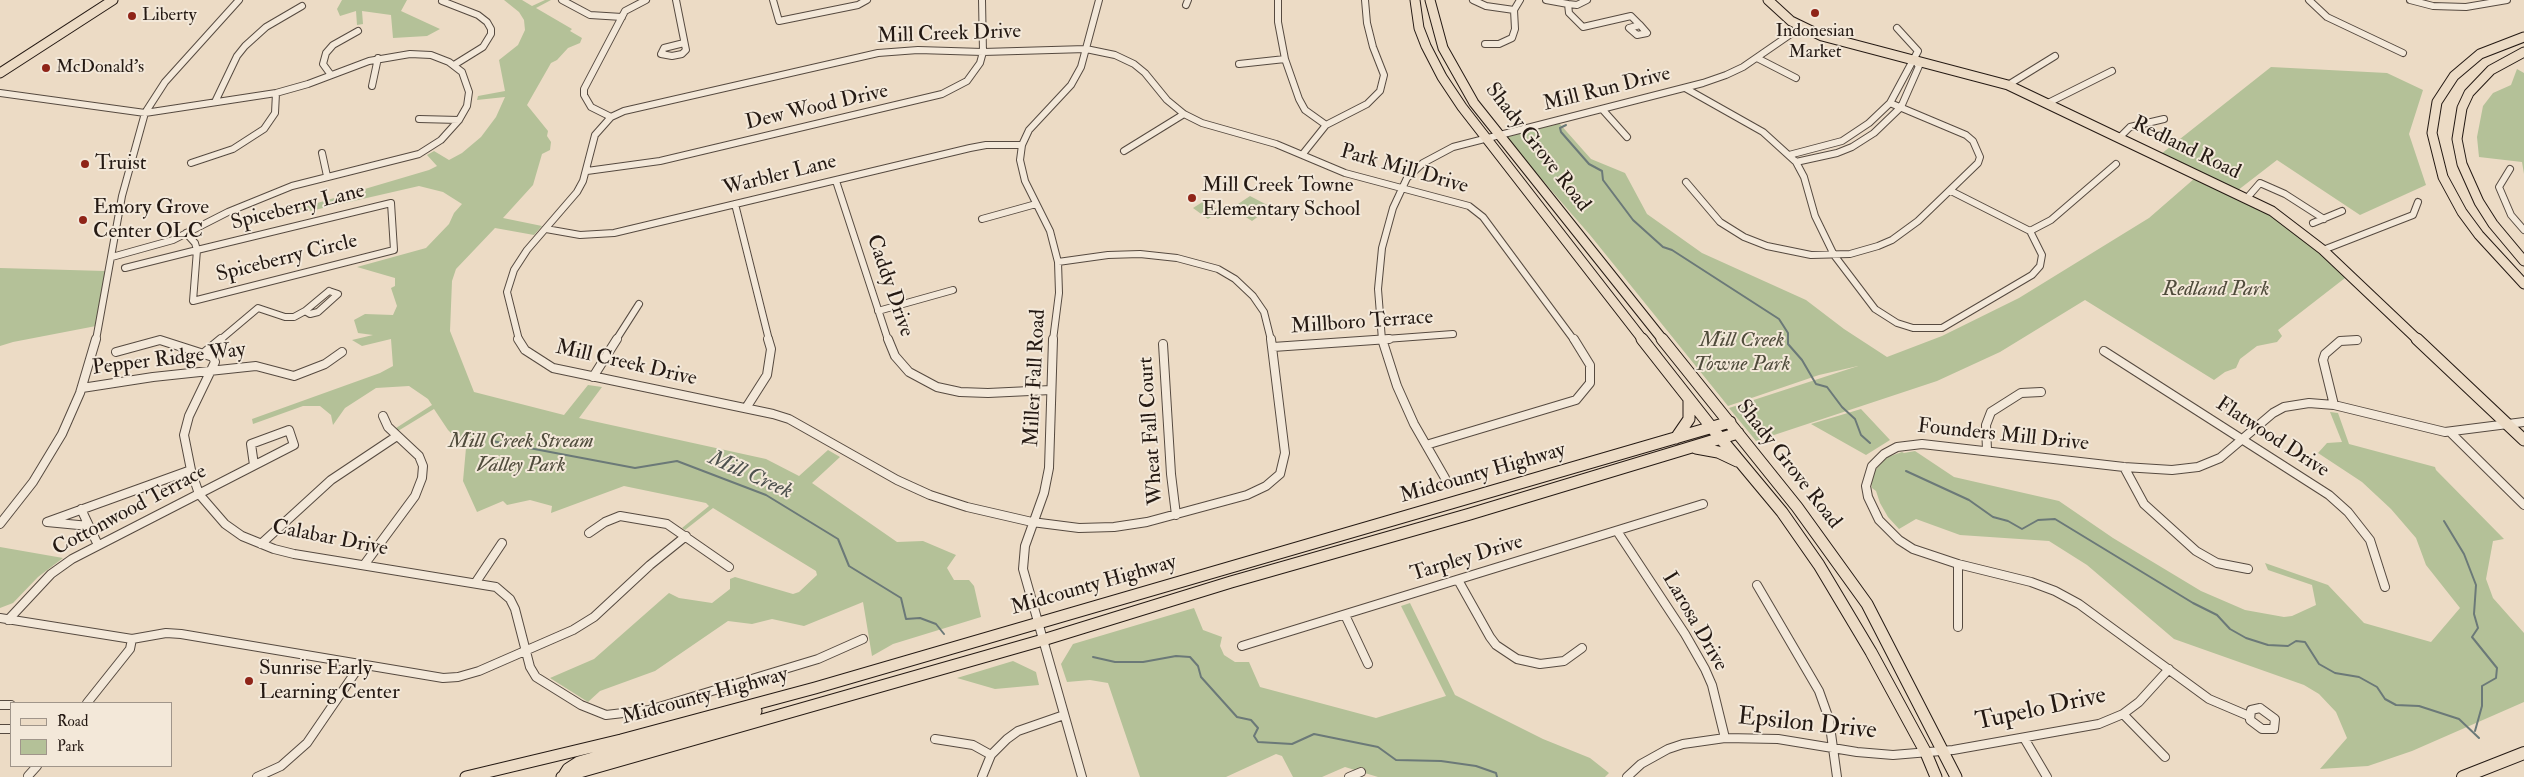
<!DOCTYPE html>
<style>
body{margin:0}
#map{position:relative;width:2524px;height:777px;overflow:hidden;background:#ecdbc5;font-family:"IM FELL Double Pica",serif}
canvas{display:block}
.legend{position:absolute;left:10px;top:702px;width:162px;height:65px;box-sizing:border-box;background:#f3e8d9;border:1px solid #a0958a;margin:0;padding:6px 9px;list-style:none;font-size:15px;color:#241913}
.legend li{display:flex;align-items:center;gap:10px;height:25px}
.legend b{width:25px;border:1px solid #a0958a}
</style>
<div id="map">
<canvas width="2524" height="777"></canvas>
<ul class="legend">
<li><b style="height:6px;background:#ecdbc5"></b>Road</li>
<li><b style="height:14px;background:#b4c198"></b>Park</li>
</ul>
</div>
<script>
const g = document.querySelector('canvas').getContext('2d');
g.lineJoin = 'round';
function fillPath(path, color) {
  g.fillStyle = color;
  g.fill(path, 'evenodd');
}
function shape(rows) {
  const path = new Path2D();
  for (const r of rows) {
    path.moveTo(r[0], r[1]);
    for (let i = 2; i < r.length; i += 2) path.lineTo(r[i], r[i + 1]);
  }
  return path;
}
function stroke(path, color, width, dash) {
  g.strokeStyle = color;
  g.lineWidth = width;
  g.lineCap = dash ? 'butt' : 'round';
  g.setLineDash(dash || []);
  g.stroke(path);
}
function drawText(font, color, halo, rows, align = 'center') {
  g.font = font + ' "IM FELL Double Pica",serif';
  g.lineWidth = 4;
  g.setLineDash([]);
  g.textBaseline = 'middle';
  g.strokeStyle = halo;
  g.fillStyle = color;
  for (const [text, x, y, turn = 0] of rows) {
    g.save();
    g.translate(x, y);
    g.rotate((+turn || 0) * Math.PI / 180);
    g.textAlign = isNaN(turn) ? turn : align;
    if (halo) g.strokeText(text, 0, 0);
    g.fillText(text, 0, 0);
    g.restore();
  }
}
fillPath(shape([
 [342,0,407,0,401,11,440,29,427,36,393,38,391,15,362,11,363,24,357,25,356,11,340,16,337,9],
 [504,0,522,0,532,6,545,0,551,0,536,8,572,29,570,31,582,38,580,43,568,48,557,60,551,63,527,105,548,131,547,136,551,142,550,150,542,154,533,185,503,218,542,226,534,235,495,228,456,269,452,281,450,331,474,392,564,415,588,385,602,387,579,418,766,459,799,476,828,450,840,457,812,483,897,542,923,541,956,555,947,568,954,580,969,580,974,586,981,617,893,644,872,656,863,602,804,626,772,619,752,624,728,621,655,671,600,691,588,702,550,678,594,659,669,593,679,598,712,603,730,589,730,579,735,577,793,594,799,592,817,575,816,571,713,508,685,530,682,528,709,506,706,503,624,486,551,513,552,506,530,500,507,505,503,501,477,512,463,481,466,448,448,430,434,409,398,431,396,428,432,405,428,399,409,386,376,388,345,408,333,425,331,415,320,406,303,406,253,424,252,419,380,373,393,366,391,339,362,346,352,340,373,335,358,333,354,320,365,314,393,315,397,306,391,288,395,286,395,278,357,267,426,248,449,224,454,213,462,204,443,192,419,186,297,214,297,209,429,170,437,166,427,155,434,151,449,160,462,153,481,137,496,117,505,97,477,100,478,96,505,91,499,60,518,45,525,30,524,20,519,12],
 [2271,67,2387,73,2423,90,2409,134,2426,185,2360,215,2277,160,2233,194,2269,214,2312,246,2345,278,2278,330,2282,336,2277,342,2257,346,2240,359,2236,368,2225,372,2214,380,2085,300,2000,352,1937,381,1756,441,1729,408,1858,366,1819,375,1728,406,1590,235,1505,137,1559,123,1591,159,1625,173,1647,214,1702,253,1806,300,1844,329,1887,357,1942,336,2019,298,2149,218,2195,178,2161,154],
 [2517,69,2524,73,2524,174,2522,162,2479,157,2477,137,2483,106,2493,93,2511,85],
 [1250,196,1271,207,1252,221,1232,208],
 [1204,201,1220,211,1208,219,1193,208],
 [0,268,105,271,96,326,13,342,0,346],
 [1861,409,1890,440,1866,455,1811,424],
 [2330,412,2338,413,2349,444,2435,467,2436,470,2504,539,2493,541,2486,579,2493,598,2524,633,2524,702,2412,751,2368,766,2320,769,2347,738,2336,712,2319,694,2304,685,2174,639,2087,565,2049,541,1960,535,1916,519,1899,529,1888,517,1880,503,1876,491,1872,488,1870,477,1885,458,1902,452,1904,453,1915,451,1954,477,2059,501,2113,538,2201,591,2245,610,2284,617,2292,616,2316,605,2312,585,2268,570,2265,563,2328,585,2364,623,2431,642,2460,608,2426,565,2416,538,2391,509,2362,482,2318,453,2327,443,2342,442],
 [0,547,63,558,38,577,13,603,0,608],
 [1410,603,1455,695,1543,739,1590,758,1609,773,1605,777,1378,777,1345,767,1322,777,1293,777,1282,756,1276,754,1226,777,1140,777,1108,683,1090,680,1067,682,1061,664,1073,644,1194,608,1203,630,1222,637,1220,646,1224,655,1235,662,1249,662,1260,687,1376,718,1446,696,1401,606],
 [1013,661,1036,672,1039,685,995,689,957,678]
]), '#b4c198');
stroke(shape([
 [1566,125,1560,128,1561,132,1589,164,1602,171,1603,180,1633,220,1663,247,1672,250,1779,319,1788,333,1788,344,1802,360,1816,384,1827,387,1842,407,1855,419,1861,435,1870,443],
 [492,441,635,468,677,461,766,495,838,539,849,566,901,598,906,619,920,618,936,624,944,634],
 [1906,471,1969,500,1993,517,2008,521,2022,529,2038,520,2055,519,2193,603,2217,615,2230,629,2246,638,2268,645,2288,646,2296,641,2305,642,2319,664,2335,673,2359,677,2377,687,2385,699,2396,705,2419,706,2459,719,2479,738],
 [2444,521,2464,554,2476,585,2474,614,2478,628,2472,637,2497,668,2496,678,2482,686,2482,706,2475,731],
 [1093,657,1115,662,1143,662,1176,656,1190,657,1198,666,1201,677,1237,717,1251,720,1258,728,1254,736,1258,742,1292,744,1314,734,1378,747,1396,760,1441,761,1476,766,1496,773,1497,777]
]), '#6b7978', 2);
const minorFar1 = shape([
 [562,0,590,15,622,17],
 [676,0,686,50,682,54,672,56,661,54,664,48,684,43],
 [773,0,779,21,858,5,867,0],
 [1278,0,1278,22,1285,59,1299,99,1305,110,1326,125],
 [1473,0,1486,6,1514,10],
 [1546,0,1568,4,1569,13,1583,27,1631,16,1640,25],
 [2309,0,2327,17,2403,53],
 [2410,0,2433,6,2466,7,2507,0],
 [442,1,478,15,487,22,491,29,491,34,483,47,454,65],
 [1568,4,1577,5,1587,0],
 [1186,5,1188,0],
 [1640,25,1647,33,1637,35,1629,28,1640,25],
 [1485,44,1499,44,1512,38,1515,29,1514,10,1520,0],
 [1757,58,1796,78],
 [1239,64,1285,59],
 [331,75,323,64,326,53,333,45,358,31],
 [2008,85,2055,56],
 [372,86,378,58],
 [1685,88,1763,132,1796,162,1804,177,1815,216,1834,255,1875,309,1897,323,1913,328,1942,328,2032,275,2040,266,2042,255,2030,231,1951,191],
 [0,93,145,113,276,93,308,84,369,61,410,54,431,55,449,62,462,72,469,92,467,106,459,120,441,140,419,154,292,186,228,212,173,240,112,257],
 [215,102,237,56,245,46,266,27,302,6],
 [2048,103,2112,71],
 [1602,109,1627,137],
 [611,117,591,107,584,95,584,89,625,11,646,0],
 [419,119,459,120],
 [2120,137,2130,127,2164,119],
 [1124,151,1184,114],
 [322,153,327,176],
 [1302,155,1326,125,1367,104,1380,91,1384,75,1373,47,1367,23,1365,0],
 [1789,155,1842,141,1869,123,1890,103,1918,51,1897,28],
 [1796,162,1837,153,1852,147,1874,133,1901,107,1919,66,1914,60],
 [191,163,233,149,264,129,275,113,276,93],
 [2510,169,2499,187,2511,215,2524,230],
 [587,171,660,161,942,94,967,81,980,63,983,52,982,0],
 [836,181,888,340],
 [1686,182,1720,222,1744,237,1767,246,1811,255,1850,254,1878,246,1892,240,1918,221,1978,163,1980,157,1973,141,1966,135,1890,103],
 [2247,198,2260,183,2285,194,2324,219],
 [391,203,394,250,193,301,197,250,391,203],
 [735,204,769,340],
 [982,219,1036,204],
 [2313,223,2342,211],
 [546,229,580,235,614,233,970,148,986,145,1022,145],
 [2030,231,2051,220,2116,164],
 [186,233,195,243,197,250],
 [2323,250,2413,215,2418,202],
 [1058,262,1108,255,1140,254,1177,258,1218,269,1235,279,1253,296,1264,312,1271,340],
 [125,268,197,250],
 [329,291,338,294,318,312,310,314,305,311,329,291],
 [878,311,953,290],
 [96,340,122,196,145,113,165,82,239,0],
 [220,340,258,308,285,317,294,317,305,311],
 [519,340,507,292,514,270,527,250,577,192,583,181,595,135,611,117,624,111,878,53,918,50,983,52,1086,49,1115,55,1134,64,1145,73,1167,100,1184,114,1202,123,1276,144,1345,173,1469,206,1483,217,1574,340],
 [616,340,639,304],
 [1053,340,1059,293,1058,262,1050,231,1025,181,1020,160,1022,145,1029,130,1071,85,1081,67,1099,0],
 [1372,340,1453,334],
 [1382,340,1378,289,1382,248,1393,208,1407,178,1423,163,1453,147,1703,83,1726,75,1743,67,1801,27]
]);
const minor = shape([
 [518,339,525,350,553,368,773,414,789,419,897,480,930,495,967,507,1032,522,1079,528,1114,527,1147,522,1247,495,1266,486,1280,474,1285,453,1271,339],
 [888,339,895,356,909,372,937,387,960,392,988,393,1051,390],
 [1053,339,1049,468,1044,493,1025,546,1023,569,1082,777],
 [1382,339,1397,386,1414,424,1445,478],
 [1163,344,1171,474,1176,515],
 [1273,347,1389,339],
 [2104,351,2329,495,2348,512,2370,540,2385,587],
 [116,352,160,340,213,357,215,362,189,416,184,435,191,470,199,494,225,524,242,536,274,549,294,554,496,587,510,599,515,609,530,667,536,677,581,705,606,715,649,710,818,659,863,639],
 [204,353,221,339],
 [593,377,617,339],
 [82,388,153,377,256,366,294,376,325,364,342,352],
 [2334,405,2323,360,2325,354,2340,341,2357,340],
 [746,408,767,375,771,349,768,339],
 [2451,433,2524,505],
 [1426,445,1576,400,1590,383,1590,365,1574,339],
 [1987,450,1986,425,1991,412,2021,393,2041,392],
 [2124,467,2144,504,2196,551,2217,563,2248,569],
 [81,509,98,545],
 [0,524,33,482,62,434,80,393,96,339],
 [89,526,47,522,191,470],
 [1617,531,1685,634,1705,669,1712,685,1725,738],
 [589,533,605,522,620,516,667,524,729,567],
 [261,544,331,480,397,436],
 [1958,564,1958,627],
 [364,565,415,496,422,478,423,466,419,456,388,427,383,416],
 [1458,580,1490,637,1496,645,1517,659,1540,664,1564,661,1582,648],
 [476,582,502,543],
 [1757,585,1819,691,1829,719,1837,777],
 [1345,615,1368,664],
 [0,618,132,639,166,633,181,634,443,678,458,677,479,671,573,630,594,617,650,565,686,536],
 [8,620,51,574,72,559,294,445,289,430,251,444,254,465],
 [1242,646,1703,504],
 [87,703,130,649,132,639],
 [0,705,11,705],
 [2260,708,2275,719,2274,729,2262,729,2250,720,2251,710,2260,708],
 [2123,714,2165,757],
 [2249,716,2209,699,2079,604,2055,591,2031,582,1958,564,1913,549,1899,540,1879,520,1868,497,1866,486,1872,466,1884,454,1897,447,1922,444,2124,467,2172,470,2198,467,2220,458,2273,413,2284,407,2309,403,2334,405,2445,432,2524,422],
 [0,729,11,729],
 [2024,738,2047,777],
 [935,739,973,745,991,755],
 [28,776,37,766],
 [257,777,281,766,307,743,361,664],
 [982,777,991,755,1007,739,1018,731,1064,715],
 [1349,777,1361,772],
 [1627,777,1641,764,1668,749,1683,744,1725,738,1778,739,1857,752,1893,755,1953,750,2099,724,2123,714,2139,702,2169,669]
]);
const majorFar1 = shape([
 [1415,0,1419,28,1426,46,1442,77,1462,107,1643,340],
 [1430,0,1443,48,1474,103,1663,340],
 [1768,0,1791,21,1822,36,2008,85,2272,211,2323,250,2418,340],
 [0,73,113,0]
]);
const major = shape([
 [1642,339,1712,428,1782,512,1819,565,1871,652,1926,753,1936,777],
 [1662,339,1797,507,1867,604,1956,777],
 [2417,339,2524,440],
 [1676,438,1689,419,1689,399],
 [1696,448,1718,452,1737,461],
 [466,777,621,740,815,688,1730,422],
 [562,777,1043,640,1231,582,1470,514,1738,433],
 [563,777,568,769,579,762,756,711]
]);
const highwayFar1 = shape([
 [2524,37,2480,54,2454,76,2437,102,2432,133,2443,177,2462,212,2479,235,2524,284],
 [2524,52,2491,70,2469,93,2462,108,2457,139,2462,164,2479,202,2493,224,2524,261]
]);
const highway = shape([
 [2463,777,2524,753]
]);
stroke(minorFar1, '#564a40', 8);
stroke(minor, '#564a40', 10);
stroke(majorFar1, '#241913', 11);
stroke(major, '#241913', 13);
stroke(highwayFar1, '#241913', 11);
stroke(highway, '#241913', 14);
stroke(minorFar1, '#f3e8d9', 6);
stroke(minor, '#f3e8d9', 8);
stroke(majorFar1, '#ecdbc5', 9);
stroke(major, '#ecdbc5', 11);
stroke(highwayFar1, '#ecdbc5', 9);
stroke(highway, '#ecdbc5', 12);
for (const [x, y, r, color] of [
 [1815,13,5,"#8f2418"],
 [132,16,5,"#8f2418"],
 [46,68,5,"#8f2418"],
 [85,164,5,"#8f2418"],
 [1192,198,5,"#8f2418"],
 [83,220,5,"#8f2418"],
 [249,681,5,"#8f2418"]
]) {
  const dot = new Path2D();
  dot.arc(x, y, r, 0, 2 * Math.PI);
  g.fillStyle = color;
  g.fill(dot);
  stroke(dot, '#f3e8d9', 2);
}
drawText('18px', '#241913', '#f3e8d9', [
 ["Liberty",142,16],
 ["Indonesian",1815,32,"center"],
 ["Market",1815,53,"center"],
 ["McDonald's",56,68]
], 'left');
drawText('21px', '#241913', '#f3e8d9', [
 ["Mill Creek Drive",949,35,-2],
 ["Mill Run Drive",1607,90,-14],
 ["Dew Wood Drive",817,108,-13],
 ["Shady Grove Road",1537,148,52],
 ["Redland Road",2186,149,26],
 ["Park Mill Drive",1404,170,16],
 ["Warbler Lane",780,176,-14],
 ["Spiceberry Lane",298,208,-14],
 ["Spiceberry Circle",287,259,-14],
 ["Caddy Drive",889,286,71],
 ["Millboro Terrace",1362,323,-4],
 ["Pepper Ridge Way",169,360,-7],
 ["Mill Creek Drive",626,364,13],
 ["Miller Fall Road",1036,378,-87],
 ["Wheat Fall Court",1152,431,-94],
 ["Founders Mill Drive",2003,436,6],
 ["Flatwood Drive",2272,438,33],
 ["Shady Grove Road",1788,465,52],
 ["Midcounty Highway",1483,474,-16],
 ["Cottonwood Terrace",130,511,-28],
 ["Calabar Drive",330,539,11],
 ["Tarpley Drive",1467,559,-17],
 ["Midcounty Highway",1094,586,-16],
 ["Larosa Drive",1694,622,60],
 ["Midcounty Highway",705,697,-15]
]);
drawText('21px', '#241913', '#f3e8d9', [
 ["Truist",95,164],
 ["Mill Creek Towne",1202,186],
 ["Elementary School",1202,210],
 ["Emory Grove",93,208],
 ["Center OLC",93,232],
 ["Sunrise Early",259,669],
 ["Learning Center",259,693]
], 'left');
drawText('italic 21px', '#4f4b3b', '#f3e8d9', [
 ["Redland Park",2216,290],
 ["Mill Creek",1742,341],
 ["Towne Park",1742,365],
 ["Mill Creek Stream",521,442],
 ["Valley Park",521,466]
]);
drawText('italic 22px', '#4d514e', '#f3e8d9', [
 ["Mill Creek",750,476,24]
]);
drawText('25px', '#241913', '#f3e8d9', [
 ["Tupelo Drive",2041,710,-12],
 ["Epsilon Drive",1807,725,6]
]);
</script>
